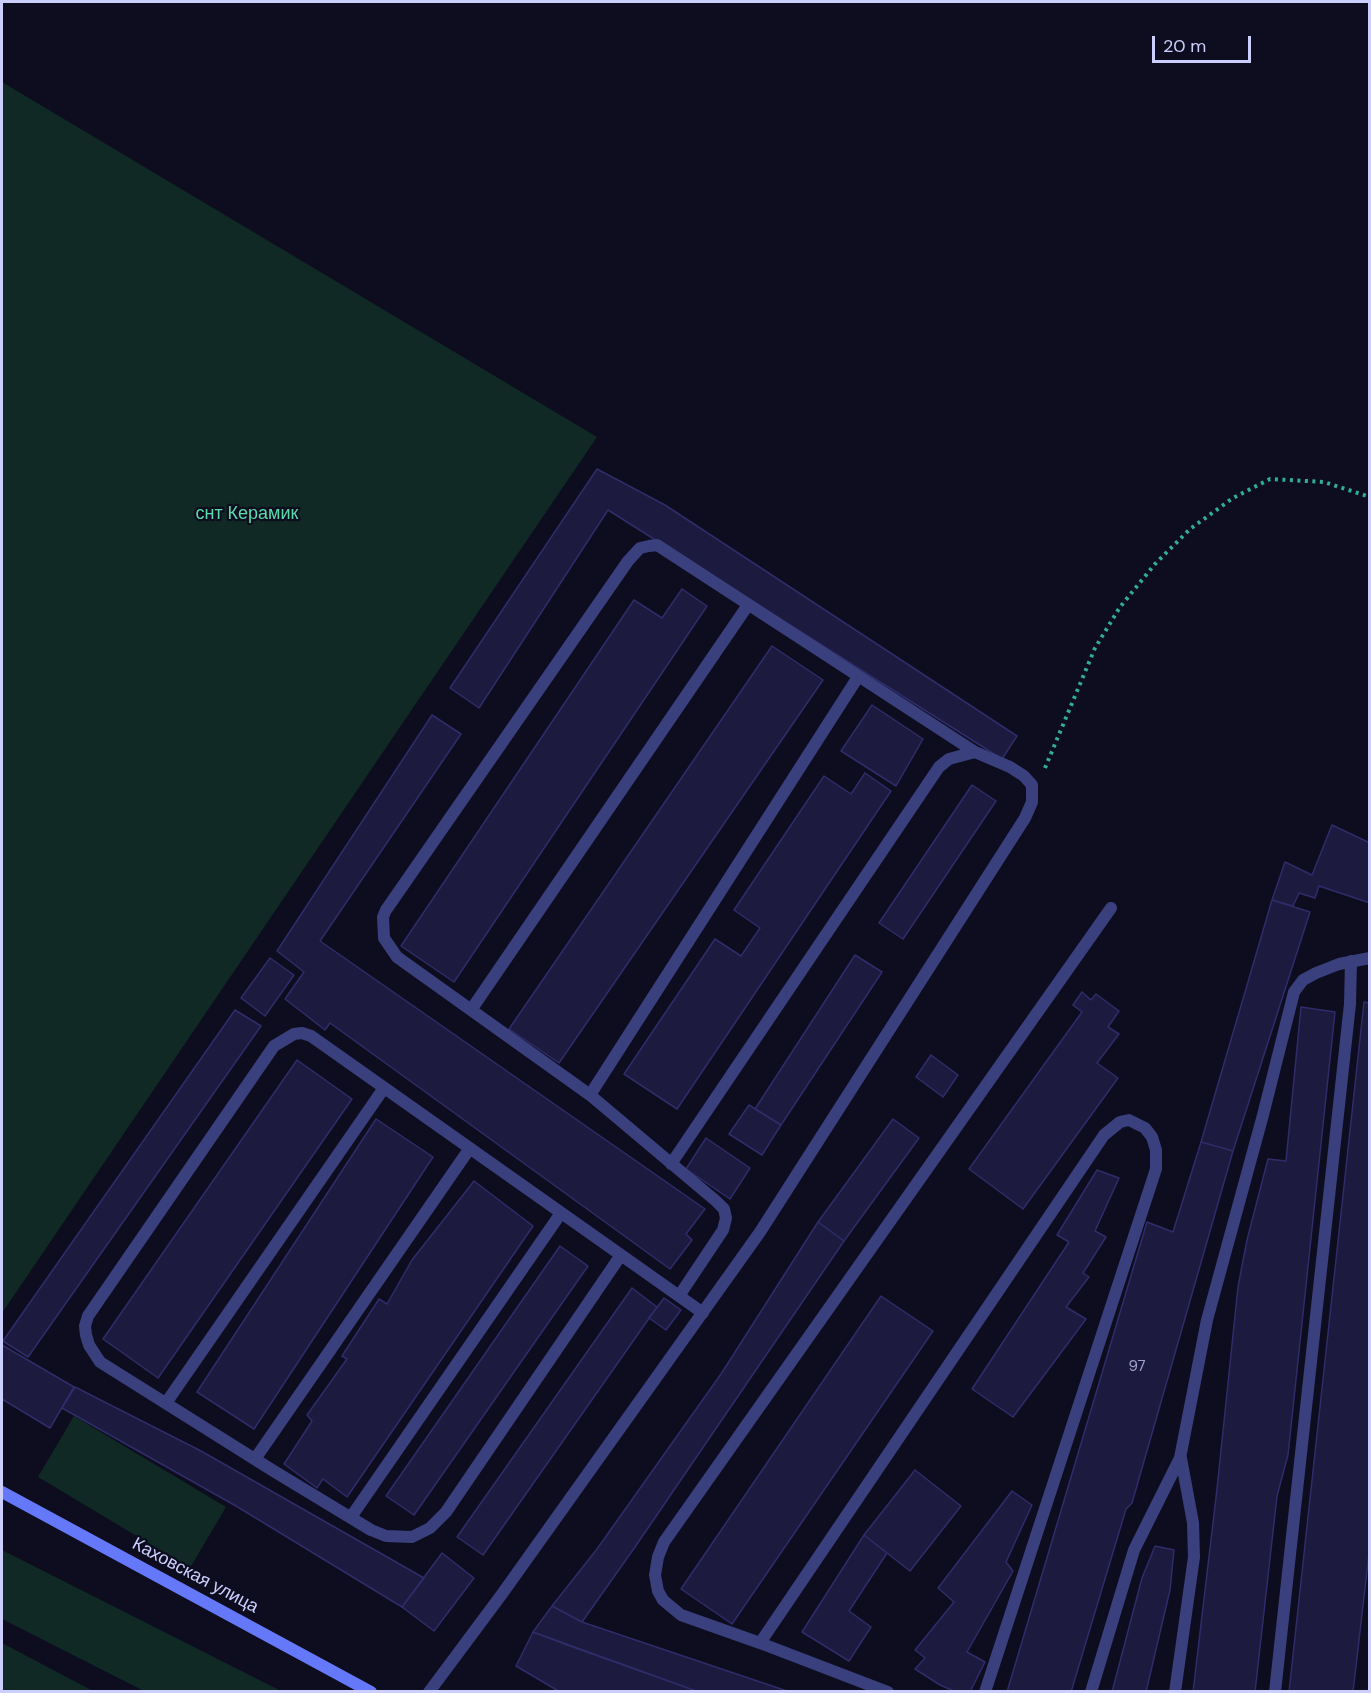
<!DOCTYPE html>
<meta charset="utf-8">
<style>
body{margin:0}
#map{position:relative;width:1371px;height:1693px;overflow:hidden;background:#0d0d1f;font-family:"DM Sans",sans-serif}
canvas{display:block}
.frame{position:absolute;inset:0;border:3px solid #cccefe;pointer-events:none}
.scale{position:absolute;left:1152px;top:36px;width:99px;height:27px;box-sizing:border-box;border:3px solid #cccefe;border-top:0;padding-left:8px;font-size:18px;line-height:21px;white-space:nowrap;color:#cccefe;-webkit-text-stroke:4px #0d0d1f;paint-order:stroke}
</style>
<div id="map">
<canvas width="1371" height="1693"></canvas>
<div class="frame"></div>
<div class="scale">20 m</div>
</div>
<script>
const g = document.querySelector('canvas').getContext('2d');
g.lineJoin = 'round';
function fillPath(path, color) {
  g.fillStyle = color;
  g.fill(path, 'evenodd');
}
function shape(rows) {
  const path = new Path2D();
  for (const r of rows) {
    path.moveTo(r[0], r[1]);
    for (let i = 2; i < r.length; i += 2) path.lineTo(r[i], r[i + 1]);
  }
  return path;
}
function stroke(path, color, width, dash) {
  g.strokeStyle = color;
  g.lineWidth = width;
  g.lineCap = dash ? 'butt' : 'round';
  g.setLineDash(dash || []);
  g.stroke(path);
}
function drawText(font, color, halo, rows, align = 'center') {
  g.font = font + ' "DM Sans",sans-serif';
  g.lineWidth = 4.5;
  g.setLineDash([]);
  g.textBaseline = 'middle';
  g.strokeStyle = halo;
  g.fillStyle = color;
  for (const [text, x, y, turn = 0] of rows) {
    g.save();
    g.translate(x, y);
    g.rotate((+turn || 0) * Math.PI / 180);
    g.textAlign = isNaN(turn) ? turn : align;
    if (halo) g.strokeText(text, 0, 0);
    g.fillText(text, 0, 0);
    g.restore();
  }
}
fillPath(shape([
 [2,82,597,437,2,1313],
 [74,1416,226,1507,190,1568,38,1477],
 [2,1550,281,1691,144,1691,2,1619],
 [2,1643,93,1691,2,1691]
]), '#102924');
const building = shape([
 [597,469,665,505,1017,736,1002,759,608,510,479,708,450,688,597,469],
 [682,589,707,606,454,982,401,946,634,600,662,618,682,589],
 [772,646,823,680,559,1063,509,1029,772,646],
 [872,705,923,739,896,786,841,751,872,705],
 [432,715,461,734,320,941,705,1209,686,1234,692,1240,670,1269,330,1023,325,1030,285,999,304,972,277,951,432,715],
 [865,773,891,791,677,1109,624,1074,715,939,741,956,760,928,734,910,824,776,851,794,865,773],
 [972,785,996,801,903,939,879,923,972,785],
 [1332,825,1370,843,1370,903,1319,886,1315,898,1299,893,1293,906,1272,900,1285,862,1312,875,1332,825],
 [1272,900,1310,912,1233,1151,1201,1142,1272,900],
 [855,955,882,972,781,1125,755,1109,855,955],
 [270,958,294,975,265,1016,241,998,270,958],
 [1082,992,1091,1000,1096,994,1119,1011,1108,1027,1119,1034,1097,1063,1118,1078,1023,1209,969,1169,1082,1012,1073,1005,1082,992],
 [1364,1002,1370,1003,1370,1545,1353,1692,1289,1692,1364,1002],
 [1301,1007,1335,1012,1288,1455,1277,1496,1255,1692,1193,1692,1217,1489,1238,1287,1247,1240,1268,1159,1286,1161,1301,1007],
 [235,1010,261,1026,28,1357,3,1341,235,1010],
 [931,1055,958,1075,943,1097,916,1077,931,1055],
 [297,1060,352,1099,158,1378,103,1339,297,1060],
 [749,1105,781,1125,762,1155,729,1134,749,1105],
 [376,1119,433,1157,254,1429,197,1392,376,1119],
 [893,1119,919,1138,844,1241,818,1222,893,1119],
 [706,1138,750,1168,730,1199,686,1169,706,1138],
 [1201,1142,1233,1151,1132,1503,1126,1509,1071,1692,1007,1692,1147,1222,1173,1232,1201,1142],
 [1097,1170,1119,1178,1095,1231,1106,1237,1083,1273,1089,1277,1066,1307,1086,1319,1013,1417,972,1389,1069,1242,1057,1235,1097,1170],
 [474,1181,533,1226,347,1497,323,1479,317,1488,284,1464,312,1421,307,1415,347,1359,342,1356,379,1299,387,1304,412,1260,474,1181],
 [818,1222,844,1241,635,1547,582,1622,552,1606,597,1549,721,1374,818,1222],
 [560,1246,588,1266,414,1515,386,1496,560,1246],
 [632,1288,657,1307,483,1555,457,1537,632,1288],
 [881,1296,933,1331,732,1624,681,1589,881,1296],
 [664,1298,681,1310,666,1330,649,1318,664,1298],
 [2,1345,74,1387,50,1428,2,1399,2,1345],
 [75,1387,201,1451,424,1578,402,1607,236,1506,62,1408,75,1387],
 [915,1470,961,1506,910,1571,864,1535,915,1470],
 [1012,1491,1032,1505,1006,1562,1013,1571,967,1652,985,1662,970,1692,956,1692,940,1685,915,1669,925,1658,915,1650,954,1602,938,1588,1012,1491],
 [864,1535,887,1553,849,1611,871,1627,849,1661,802,1632,864,1535],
 [1155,1546,1174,1550,1170,1590,1146,1692,1112,1692,1142,1578,1155,1546],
 [442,1553,474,1578,434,1631,402,1607,442,1553],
 [552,1606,582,1622,790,1692,699,1692,533,1632,552,1606],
 [533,1632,570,1646,699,1692,560,1692,516,1666,533,1632]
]);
fillPath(building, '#1c1a3f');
stroke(building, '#302c6a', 1.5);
stroke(shape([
 [1045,768,1095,648,1120,607,1155,564,1190,529,1233,498,1270,479,1324,482,1370,497]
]), '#31ad94', 4, [3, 4.5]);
stroke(shape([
 [471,1010,748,605],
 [590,1095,858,677],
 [621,1255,446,1512,430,1528,412,1537,386,1536,371,1530,272,1470,100,1362,89,1345,86,1335,85,1326,88,1316,274,1046,294,1034,302,1033,311,1036,621,1255,703,1313],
 [679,1296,723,1230,726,1218,724,1209,716,1201,590,1095,397,957,384,938,383,917,386,910,628,561,640,548,649,546,657,545,975,752],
 [166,1403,384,1088],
 [255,1459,470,1148],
 [351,1517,561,1213],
 [760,1643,888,1692],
 [429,1692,502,1594,760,1232,1025,818,1032,802,1032,785,1024,776,1010,767,975,752,949,759,939,767,671,1164],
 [985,1692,1156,1169,1156,1150,1152,1137,1145,1128,1129,1120,1120,1122,1104,1135,760,1643,681,1615,663,1600,658,1591,655,1575,658,1557,664,1542,1111,908],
 [1091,1692,1134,1550,1180,1458,1207,1320,1263,1115,1294,992,1303,980,1316,973,1339,964,1370,958],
 [1175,1692,1194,1557,1193,1523,1181,1458],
 [1275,1692,1350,1004,1351,961]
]), '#39407d', 12);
stroke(shape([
 [2,1492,371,1692]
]), '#6678fa', 12);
drawText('15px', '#a0a1ce', null, [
 ["97",1137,1367]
]);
drawText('18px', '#5bdba9', '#0d0d1f', [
 ["снт Керамик",247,514]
]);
drawText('18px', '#cccefe', '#0d0d1f', [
 ["Каховская улица",195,1576,28]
]);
</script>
